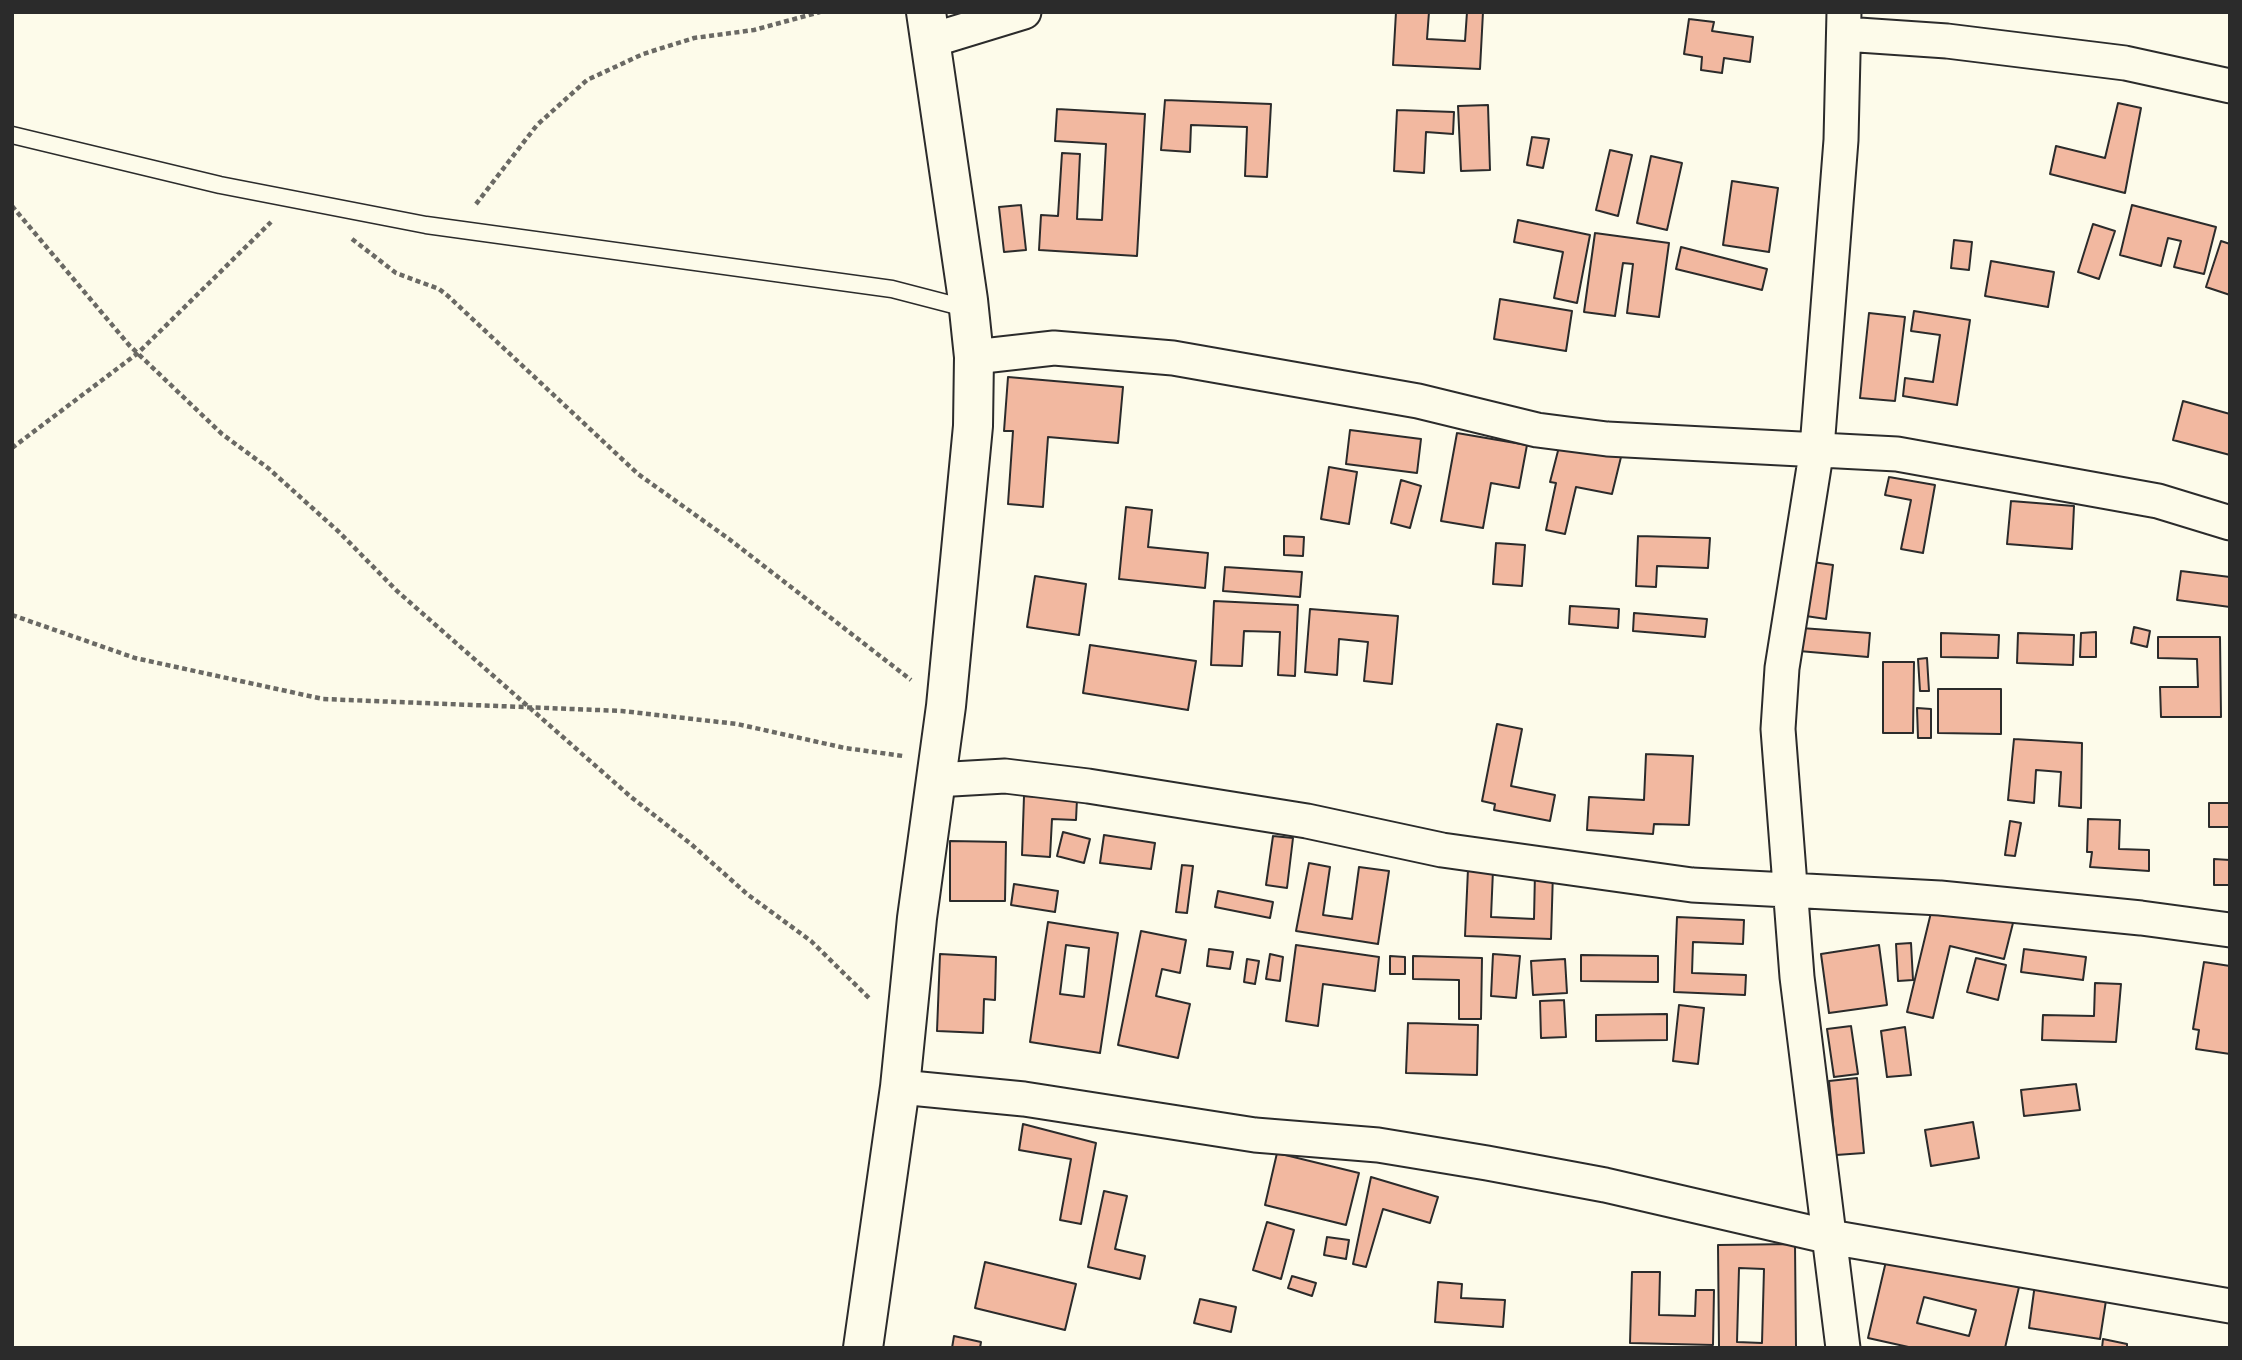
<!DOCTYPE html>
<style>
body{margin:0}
#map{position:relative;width:2242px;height:1360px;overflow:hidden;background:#fdfbea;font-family:"Libre Baskerville",serif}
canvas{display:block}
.frame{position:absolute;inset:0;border:14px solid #2b2b2b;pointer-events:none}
</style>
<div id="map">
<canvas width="2242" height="1360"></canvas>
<div class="frame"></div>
</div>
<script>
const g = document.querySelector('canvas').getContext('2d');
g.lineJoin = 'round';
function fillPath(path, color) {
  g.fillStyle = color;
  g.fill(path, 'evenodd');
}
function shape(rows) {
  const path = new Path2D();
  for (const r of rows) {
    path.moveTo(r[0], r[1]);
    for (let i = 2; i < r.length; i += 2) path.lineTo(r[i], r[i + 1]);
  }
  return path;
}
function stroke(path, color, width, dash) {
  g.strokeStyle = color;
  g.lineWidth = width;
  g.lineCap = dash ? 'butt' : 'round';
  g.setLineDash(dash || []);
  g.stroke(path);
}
const building = shape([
 [1396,12,1429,12,1427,39,1465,41,1467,12,1483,12,1480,69,1393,65,1396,12],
 [1689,19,1714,22,1712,31,1753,37,1750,62,1724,58,1722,73,1701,70,1702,57,1684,54,1689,19],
 [1165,100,1271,104,1267,177,1245,176,1247,127,1191,125,1190,152,1161,150,1165,100],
 [2118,103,2141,108,2125,193,2050,174,2056,146,2105,158,2118,103],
 [1488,105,1490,170,1461,171,1458,106,1488,105],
 [1057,109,1145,114,1137,256,1039,250,1041,215,1058,216,1062,153,1080,154,1077,219,1102,220,1106,144,1055,141,1057,109],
 [1397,110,1454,112,1453,134,1426,132,1424,173,1394,171,1397,110],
 [1532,137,1549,139,1543,168,1527,165,1532,137],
 [1610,150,1632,155,1618,216,1596,210,1610,150],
 [1651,156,1682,163,1667,230,1637,223,1651,156],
 [1732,181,1778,188,1769,252,1723,245,1732,181],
 [1021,205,1026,250,1004,252,999,207,1021,205],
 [2132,205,2216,227,2204,274,2174,267,2181,241,2168,238,2161,266,2120,255,2132,205],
 [1518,220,1590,235,1577,303,1554,298,1563,252,1514,242,1518,220],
 [2093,224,2115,231,2099,279,2078,272,2093,224],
 [1595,233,1669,243,1659,317,1627,313,1633,264,1623,263,1615,316,1584,312,1595,233],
 [1954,240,1972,242,1969,270,1951,268,1954,240],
 [2221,241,2230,244,2230,295,2206,287,2221,241],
 [1681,247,1767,269,1762,290,1676,269,1681,247],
 [1991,261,2054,272,2048,307,1985,296,1991,261],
 [1500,299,1572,311,1566,351,1494,339,1500,299],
 [1914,311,1970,320,1957,405,1903,396,1905,378,1933,382,1940,335,1911,331,1914,311],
 [1869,313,1905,317,1895,401,1860,398,1869,313],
 [1008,377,1123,387,1118,443,1048,437,1043,507,1008,504,1013,431,1004,431,1008,377],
 [2183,401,2230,414,2230,455,2173,440,2183,401],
 [1350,430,1421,439,1417,473,1346,464,1350,430],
 [1457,433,1527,445,1519,488,1491,483,1483,528,1441,521,1457,433],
 [1560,443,1621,457,1612,494,1576,487,1565,534,1546,530,1556,483,1550,482,1560,443],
 [1329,467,1357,472,1349,524,1321,519,1329,467],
 [1889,477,1935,485,1923,553,1901,549,1911,500,1885,495,1889,477],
 [1401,480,1421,486,1410,528,1391,523,1401,480],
 [2011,501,2074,506,2072,549,2007,544,2011,501],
 [1126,507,1152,510,1148,547,1208,553,1205,588,1119,579,1126,507],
 [1284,536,1304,537,1303,556,1284,555,1284,536],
 [1638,536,1710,538,1708,568,1657,566,1656,587,1636,586,1638,536],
 [1496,543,1525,545,1522,586,1493,584,1496,543],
 [1806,561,1833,565,1826,619,1799,615,1806,561],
 [1225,567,1302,572,1300,597,1223,591,1225,567],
 [2181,571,2230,577,2230,607,2177,600,2181,571],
 [1035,576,1086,584,1079,635,1027,627,1035,576],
 [1214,601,1298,605,1295,676,1278,675,1280,632,1244,631,1242,666,1211,665,1214,601],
 [1570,606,1619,609,1618,628,1569,624,1570,606],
 [1310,609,1398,616,1392,684,1364,681,1368,642,1339,639,1337,675,1305,672,1310,609],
 [1634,613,1707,619,1705,637,1633,631,1634,613],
 [2134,627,2150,631,2147,647,2131,643,2134,627],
 [1801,628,1870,633,1868,657,1799,651,1801,628],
 [2096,632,2096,657,2080,657,2081,633,2096,632],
 [1941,633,1999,635,1998,658,1941,657,1941,633],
 [2018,633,2074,635,2073,665,2017,663,2018,633],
 [2158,637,2220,637,2221,717,2161,717,2160,687,2198,687,2197,659,2158,658,2158,637],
 [1090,645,1196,661,1188,710,1083,693,1090,645],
 [1927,658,1929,691,1920,691,1918,659,1927,658],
 [1883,662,1914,662,1913,733,1883,733,1883,662],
 [1938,689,2001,689,2001,734,1938,733,1938,689],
 [1917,708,1931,709,1931,738,1918,738,1917,708],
 [1497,724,1522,729,1511,786,1555,795,1550,821,1494,810,1495,804,1482,801,1497,724],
 [2014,739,2082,743,2081,808,2059,806,2061,772,2036,770,2034,803,2008,800,2014,739],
 [1646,754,1693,756,1689,825,1654,824,1653,834,1587,830,1589,797,1644,800,1646,754],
 [1024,796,1077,799,1076,820,1052,819,1050,857,1022,855,1024,796],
 [2209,803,2230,803,2230,827,2209,827,2209,803],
 [2088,819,2120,820,2119,849,2149,850,2149,871,2090,867,2092,852,2087,852,2088,819],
 [2010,821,2021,823,2015,856,2005,855,2010,821],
 [1063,832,1090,839,1084,863,1057,856,1063,832],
 [1104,835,1155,843,1151,869,1100,863,1104,835],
 [1273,836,1293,838,1287,888,1266,885,1273,836],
 [950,841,1006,842,1005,901,950,901,950,841],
 [2214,859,2230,860,2230,885,2214,885,2214,859],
 [1309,863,1330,867,1323,915,1352,919,1359,867,1389,871,1378,944,1296,931,1309,863],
 [1182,865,1193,866,1187,913,1176,912,1182,865],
 [1468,869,1493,870,1491,917,1534,919,1535,872,1553,872,1551,939,1465,936,1468,869],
 [1014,884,1058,891,1055,912,1011,905,1014,884],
 [1218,891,1273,902,1270,918,1215,907,1218,891],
 [1935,896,2015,915,2004,959,1950,946,1933,1018,1907,1012,1935,896],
 [1677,917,1744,920,1743,944,1693,942,1692,973,1746,975,1745,995,1674,992,1677,917],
 [1048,922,1118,933,1100,1053,1030,1042,1048,922],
 [1066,945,1089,948,1084,997,1060,994,1066,945],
 [1141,931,1186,940,1180,973,1162,969,1156,996,1190,1004,1178,1058,1118,1045,1141,931],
 [1911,943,1913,980,1898,981,1896,944,1911,943],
 [1296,945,1379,957,1375,991,1323,984,1318,1026,1286,1021,1296,945],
 [1879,945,1887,1005,1829,1013,1821,954,1879,945],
 [1209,949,1233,952,1230,969,1207,966,1209,949],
 [2024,949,2086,957,2083,980,2021,972,2024,949],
 [940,954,996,957,995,1000,984,999,983,1033,937,1031,940,954],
 [1270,954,1283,957,1280,981,1266,979,1270,954],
 [1493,954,1520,956,1516,998,1491,996,1493,954],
 [1581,955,1658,956,1658,982,1581,981,1581,955],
 [1390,956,1405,957,1405,974,1390,974,1390,956],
 [1413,956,1482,958,1481,1019,1459,1019,1459,980,1413,979,1413,956],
 [1976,958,2006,965,1998,1000,1967,992,1976,958],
 [1247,959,1259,961,1255,984,1244,982,1247,959],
 [1565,959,1567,993,1533,995,1531,961,1565,959],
 [2204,962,2230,966,2230,1054,2196,1049,2199,1030,2193,1029,2204,962],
 [2095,983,2121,984,2116,1042,2042,1040,2043,1015,2094,1016,2095,983],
 [1564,1000,1566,1037,1541,1038,1540,1001,1564,1000],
 [1679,1005,1704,1008,1698,1064,1673,1061,1679,1005],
 [1667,1014,1667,1040,1596,1041,1596,1015,1667,1014],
 [1408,1023,1478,1025,1477,1075,1406,1073,1408,1023],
 [1851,1026,1858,1074,1834,1077,1827,1029,1851,1026],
 [1905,1027,1911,1075,1887,1077,1881,1031,1905,1027],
 [1857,1078,1864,1153,1836,1155,1829,1081,1857,1078],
 [2076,1084,2080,1110,2024,1116,2021,1090,2076,1084],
 [1973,1122,1979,1158,1931,1166,1925,1130,1973,1122],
 [1023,1124,1096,1143,1081,1224,1060,1220,1071,1159,1019,1150,1023,1124],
 [1277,1153,1359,1173,1346,1225,1265,1205,1277,1153],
 [1371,1177,1438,1197,1430,1223,1383,1209,1366,1267,1353,1264,1371,1177],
 [1104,1191,1127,1196,1115,1249,1145,1256,1140,1279,1088,1267,1104,1191],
 [1267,1222,1294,1230,1281,1279,1253,1270,1267,1222],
 [1327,1237,1349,1240,1346,1259,1324,1255,1327,1237],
 [1795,1244,1796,1348,1719,1348,1718,1245,1795,1244],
 [1739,1268,1764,1269,1762,1343,1737,1342,1739,1268],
 [1887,1257,2019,1287,2005,1348,1913,1348,1868,1338,1887,1257],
 [1924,1297,1976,1310,1969,1336,1917,1323,1924,1297],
 [985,1262,1076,1284,1065,1330,975,1308,985,1262],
 [1632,1272,1660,1272,1659,1315,1695,1316,1696,1290,1714,1290,1713,1345,1630,1343,1632,1272],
 [1292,1276,1316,1283,1312,1296,1288,1288,1292,1276],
 [1438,1282,1462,1284,1461,1298,1505,1300,1503,1327,1435,1322,1438,1282],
 [2035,1284,2107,1294,2100,1339,2029,1328,2035,1284],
 [1200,1299,1236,1307,1231,1332,1194,1323,1200,1299],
 [954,1336,981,1342,980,1348,952,1348,954,1336],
 [2103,1339,2127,1344,2127,1348,2102,1348,2103,1339]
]);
fillPath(building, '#f2b8a0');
stroke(building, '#2b2b2b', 2);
const service = shape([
 [12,135,220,185,426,225,892,289,969,309]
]);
const minor = shape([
 [1844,34,1947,41,2125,63,2230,86],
 [929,41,1024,12],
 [974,357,1054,348,1173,358,1418,401,1537,430,1607,439,1897,454,2158,501,2230,523],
 [935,780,1005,776,1088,786,1307,821,1442,850,1692,885,1940,898,2141,918,2230,930],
 [900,1087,1024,1099,1255,1135,1378,1145,1487,1163,1605,1185,1830,1237,2230,1306],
 [1843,1348,1797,977,1778,729,1782,668,1817,448,1841,140,1844,12]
]);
const tertiary = shape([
 [863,1348,900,1087,917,918,946,706,973,426,974,357,968,300,926,12]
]);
stroke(service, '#2b2b2b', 19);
stroke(minor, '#2b2b2b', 37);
stroke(tertiary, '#2b2b2b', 42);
stroke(shape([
 [476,204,537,125,587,80,643,54,694,38,754,30,820,12],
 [12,206,129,345,222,434,268,468,339,532,397,591,631,797,691,844,747,894,811,941,871,1000],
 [352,239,396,273,439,289,448,296,638,474,729,539,911,680],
 [12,448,138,353,271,222],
 [12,615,135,658,323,699,622,711,737,724,845,748,903,756]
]), '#6a6964', 4.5, [5, 3.5]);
stroke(service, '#fdfbea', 16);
stroke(minor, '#fdfbea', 33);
stroke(tertiary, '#fdfbea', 38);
</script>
